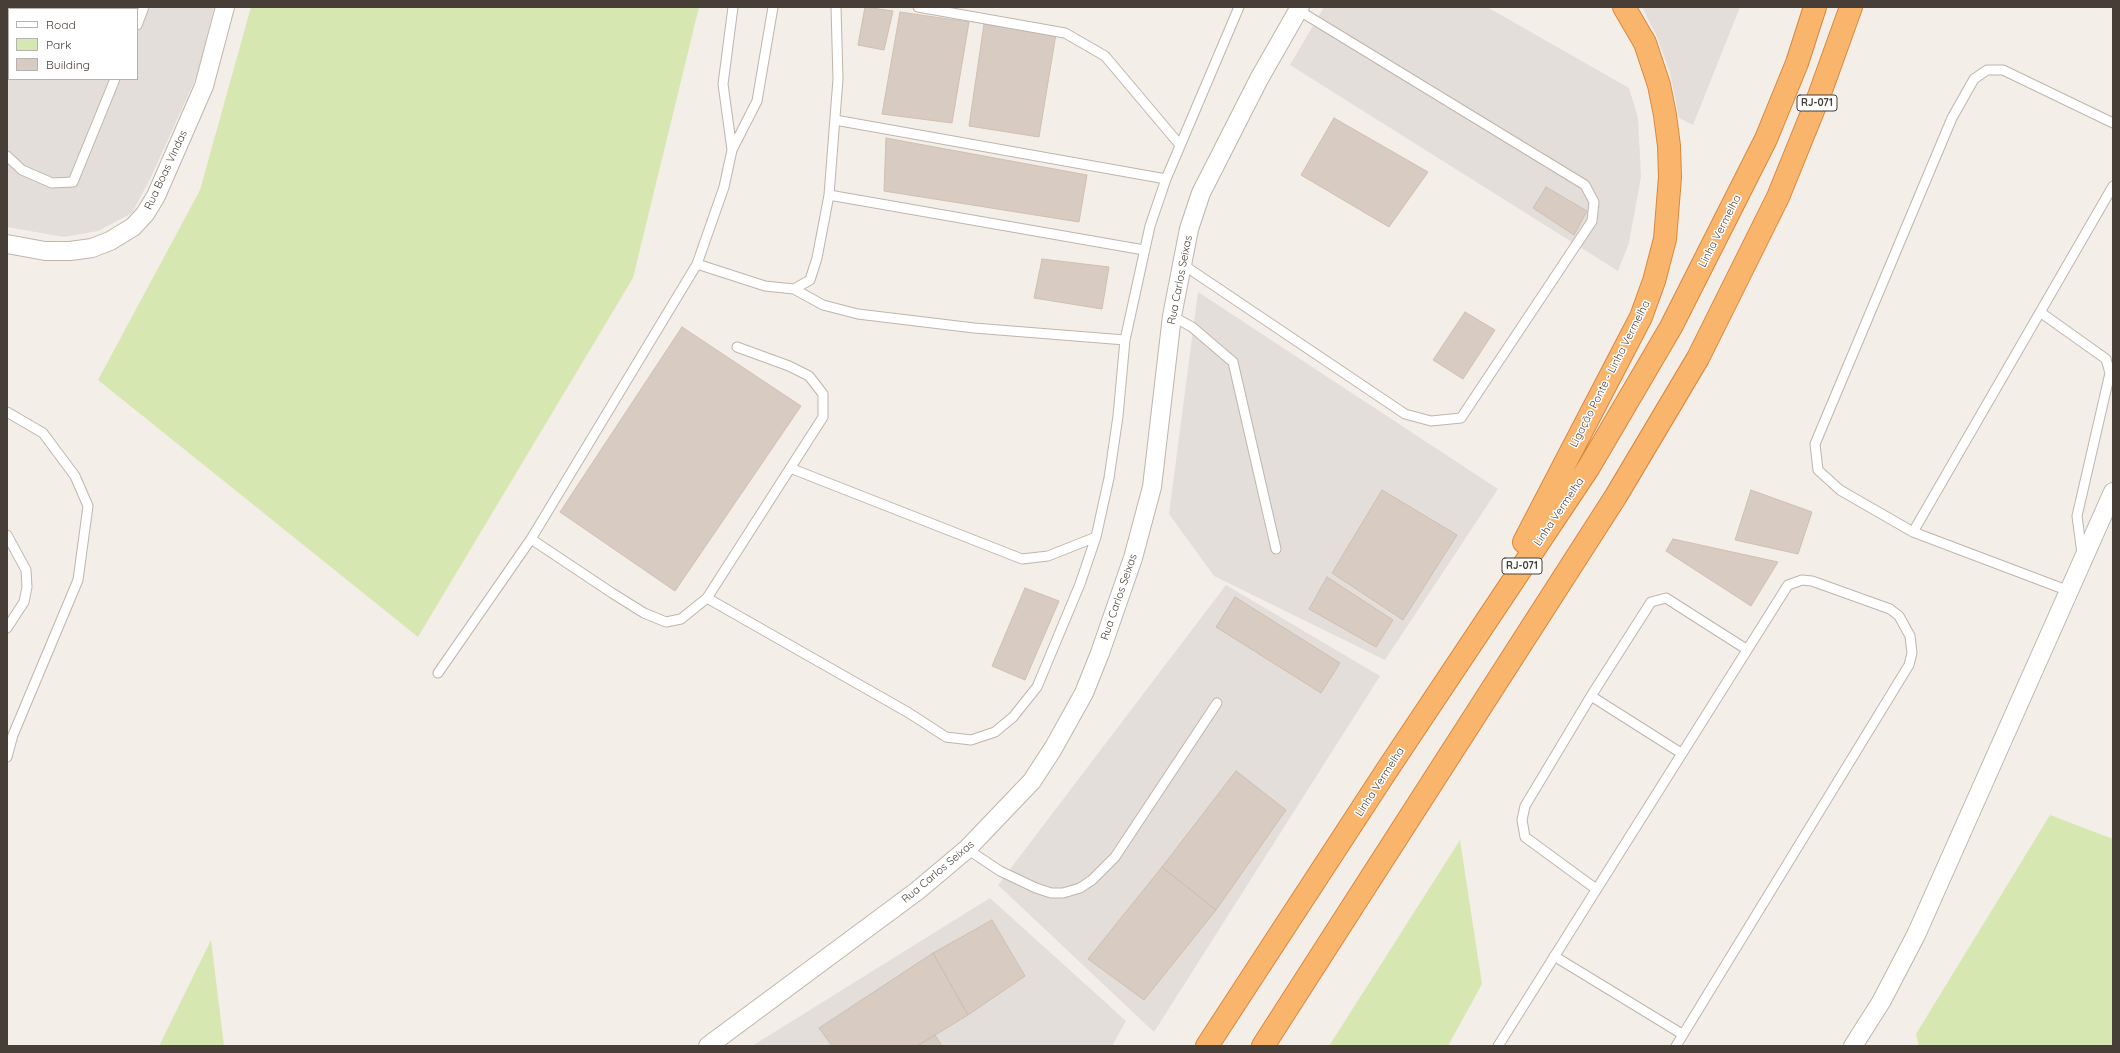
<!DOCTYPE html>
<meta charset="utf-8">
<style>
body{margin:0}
#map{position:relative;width:2120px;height:1053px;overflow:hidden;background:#f4eee8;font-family:Quicksand,sans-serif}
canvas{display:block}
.frame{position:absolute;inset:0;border:8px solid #473e37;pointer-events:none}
.legend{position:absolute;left:8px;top:8px;width:130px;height:72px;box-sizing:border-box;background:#fff;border:1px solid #b5b2af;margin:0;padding:5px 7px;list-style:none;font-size:12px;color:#473e37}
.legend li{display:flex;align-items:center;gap:8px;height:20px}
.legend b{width:20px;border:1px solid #b5b2af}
</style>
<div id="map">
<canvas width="2120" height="1053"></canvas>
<div class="frame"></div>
<ul class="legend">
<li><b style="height:5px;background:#fff"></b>Road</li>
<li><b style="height:11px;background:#d7e7b2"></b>Park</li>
<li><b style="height:11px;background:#d8cbc1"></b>Building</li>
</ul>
</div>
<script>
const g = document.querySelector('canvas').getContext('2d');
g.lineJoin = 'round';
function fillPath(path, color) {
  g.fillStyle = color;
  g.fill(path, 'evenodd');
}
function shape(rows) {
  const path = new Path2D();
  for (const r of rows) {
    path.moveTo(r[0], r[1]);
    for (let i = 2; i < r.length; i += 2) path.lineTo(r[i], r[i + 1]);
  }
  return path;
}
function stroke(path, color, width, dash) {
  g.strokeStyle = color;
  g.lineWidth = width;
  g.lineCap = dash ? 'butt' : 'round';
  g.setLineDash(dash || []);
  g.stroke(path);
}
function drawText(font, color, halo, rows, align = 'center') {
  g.font = font + ' Quicksand,sans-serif';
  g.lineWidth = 3;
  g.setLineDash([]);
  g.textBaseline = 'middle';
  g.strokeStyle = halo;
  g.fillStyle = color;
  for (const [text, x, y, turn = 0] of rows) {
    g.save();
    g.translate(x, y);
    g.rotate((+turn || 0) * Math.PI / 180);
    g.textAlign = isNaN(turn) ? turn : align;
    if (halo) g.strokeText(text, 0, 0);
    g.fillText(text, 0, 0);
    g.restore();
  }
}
fillPath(shape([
 [7,7,214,7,199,71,151,177,132,213,98,231,64,237,7,227],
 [9,9,137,9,137,79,9,79],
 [1324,7,1487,7,1629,88,1638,118,1641,177,1629,243,1618,271,1290,65],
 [1642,7,1740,7,1693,125,1679,118,1670,73,1657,37],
 [1198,292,1498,489,1385,660,1214,576,1169,514],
 [1226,585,1380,676,1154,1032,998,885],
 [990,898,1126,1021,1112,1046,752,1046]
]), '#e3deda');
fillPath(shape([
 [251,7,699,7,633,278,418,637,98,380,200,190],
 [2050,815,2113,839,2113,1046,1919,1046,1916,1034],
 [1460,840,1482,984,1448,1046,1329,1046],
 [211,940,224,1046,159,1046]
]), '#d7e7b2');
const building = shape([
 [865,7,893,11,884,50,858,45,865,7],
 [900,12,969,22,952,123,882,114,900,12],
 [984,24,1056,34,1039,137,969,126,984,24],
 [1334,118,1428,172,1389,227,1301,175,1334,118],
 [886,138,1087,175,1079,222,884,191,886,138],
 [1546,187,1587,211,1574,235,1533,208,1546,187],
 [1042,259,1109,267,1102,309,1034,298,1042,259],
 [1465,312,1495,330,1463,379,1433,360,1465,312],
 [682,327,801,406,675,591,560,512,682,327],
 [1382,490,1457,535,1403,620,1332,573,1382,490],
 [1751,490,1812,512,1798,554,1735,540,1751,490],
 [1673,539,1778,562,1751,606,1666,551,1673,539],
 [1327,577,1393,620,1376,647,1309,609,1327,577],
 [1025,588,1059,601,1025,680,992,666,1025,588],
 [1235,597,1340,663,1321,693,1216,627,1235,597],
 [1236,771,1286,810,1216,910,1162,867,1236,771],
 [1162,867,1216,910,1144,1000,1088,959,1162,867],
 [992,920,1025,976,968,1015,933,953,992,920],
 [933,953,968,1015,917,1046,832,1046,819,1028,933,953],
 [935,1035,942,1046,917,1046,935,1035]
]);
fillPath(building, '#d8cbc1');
stroke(building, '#d0bfb1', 1);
const service = shape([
 [18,7,20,9],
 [918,7,1065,33,1105,56,1180,145],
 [137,25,144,7],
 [835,120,1166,179],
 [732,150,723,84,733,7],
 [7,156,22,170,52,183,73,182,115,79],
 [829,195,1144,250],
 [697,264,765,286,794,289,810,280,817,258,829,195,838,79,836,7],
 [1182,264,1405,414,1431,421,1461,418,1592,221,1594,202,1585,185,1298,10],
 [794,289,823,305,858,314,974,328,1125,340,1150,226,1166,179,1239,7],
 [2040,312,2106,359,2110,373,2077,516,2082,554],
 [1172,316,1192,327,1233,362,1276,549],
 [7,412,43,433,75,476,88,506,78,580,13,735,7,757],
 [790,468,1022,559,1048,556,1096,537],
 [1913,532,2113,186],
 [7,535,26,570,27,587,24,602,7,628],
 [531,539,612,593,644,613,666,622,681,619,707,598,823,417,823,394,809,376,789,366,737,347],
 [2069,591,1913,532,1840,490,1818,470,1815,444,1952,118,1974,79,1987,70,2003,70,2113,123],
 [707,598,909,713,946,737,971,740,995,732,1013,717,1037,687,1080,584,1096,537,1109,478,1118,416,1125,340],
 [438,673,531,539,697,264,724,187,732,150,757,101,773,7],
 [1591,696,1681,753],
 [967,849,1000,871,1036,888,1051,893,1063,893,1080,888,1092,880,1115,857,1217,703],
 [1596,889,1525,837,1522,820,1525,806,1591,696,1651,602,1666,598,1746,649],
 [1554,956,1682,1034],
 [1498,1046,1788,585,1802,580,1812,581,1890,609,1899,616,1910,636,1912,653,1909,665,1676,1046]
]);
const minor = shape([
 [7,244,45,251,70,251,92,248,110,241,133,227,145,214,156,196,204,86,225,7],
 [708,1046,917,891,967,849,1032,781,1054,747,1084,693,1100,653,1133,558,1152,487,1172,316,1189,229,1201,193,1259,79,1300,7],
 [1853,1046,1881,1002,1916,935,2113,492]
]);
const motorway = shape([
 [1524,542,1641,317,1654,281,1665,239,1670,177,1669,146,1665,115,1659,85,1645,43,1624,7],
 [1207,1046,1387,770,1589,467,1671,327,1766,139,1797,63,1815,7],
 [1263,1046,1616,496,1698,358,1778,197,1819,96,1851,7]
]);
stroke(service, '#bfb5ab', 11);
stroke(minor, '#bfb5ab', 20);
stroke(motorway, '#d9873d', 24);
stroke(service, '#fff', 9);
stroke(minor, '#fff', 18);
stroke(motorway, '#fab56d', 22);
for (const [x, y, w] of [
 [1817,103,40],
 [1522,566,40]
]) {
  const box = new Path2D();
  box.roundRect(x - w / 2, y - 8, w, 16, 3);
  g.fillStyle = '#fff';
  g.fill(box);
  stroke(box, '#473e37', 1);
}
drawText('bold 10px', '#473e37', null, [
 ["RJ-071",1817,103],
 ["RJ-071",1522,566]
]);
drawText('11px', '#473e37', '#fff', [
 ["Rua Boas Vindas",166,170,-65],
 ["Linha Vermelha",1720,231,-63],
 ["Rua Carlos Seixas",1180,280,-79],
 ["Ligação Ponte - Linha Vermelha",1610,374,-63],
 ["Linha Vermelha",1559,512,-56],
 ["Rua Carlos Seixas",1119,597,-71],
 ["Linha Vermelha",1380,782,-57],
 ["Rua Carlos Seixas",938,872,-40]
]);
</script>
